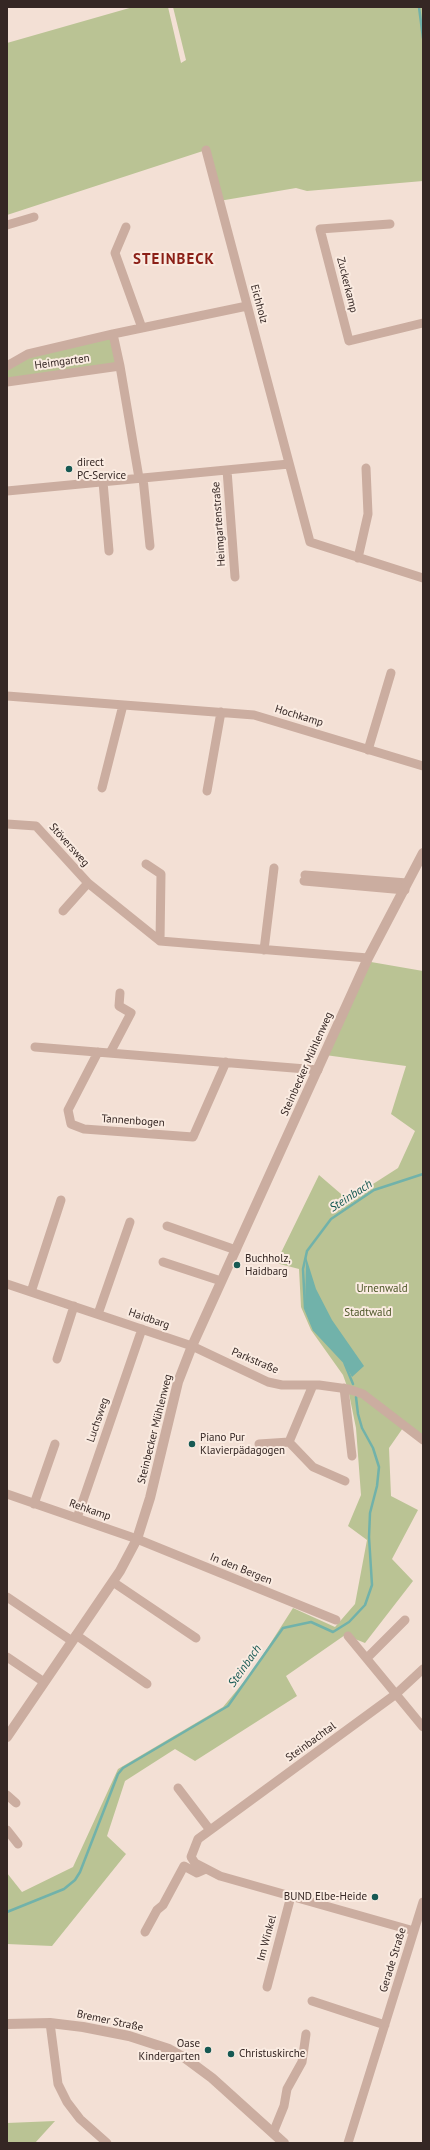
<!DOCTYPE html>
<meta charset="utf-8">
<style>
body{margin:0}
#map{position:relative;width:430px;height:2150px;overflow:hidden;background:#f3e0d5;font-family:"PT Sans",sans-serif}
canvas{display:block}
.frame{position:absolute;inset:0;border:8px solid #352724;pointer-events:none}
</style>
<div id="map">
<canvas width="430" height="2150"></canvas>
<div class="frame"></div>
</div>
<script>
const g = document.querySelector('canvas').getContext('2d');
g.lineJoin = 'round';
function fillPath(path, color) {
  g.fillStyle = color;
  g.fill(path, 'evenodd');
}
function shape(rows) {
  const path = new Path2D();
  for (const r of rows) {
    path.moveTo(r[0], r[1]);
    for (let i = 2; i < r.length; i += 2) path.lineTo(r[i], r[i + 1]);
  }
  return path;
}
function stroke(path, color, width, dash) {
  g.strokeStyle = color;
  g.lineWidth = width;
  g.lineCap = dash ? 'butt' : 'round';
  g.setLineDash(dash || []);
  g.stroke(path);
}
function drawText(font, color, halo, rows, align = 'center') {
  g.font = font + ' "PT Sans",sans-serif';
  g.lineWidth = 4;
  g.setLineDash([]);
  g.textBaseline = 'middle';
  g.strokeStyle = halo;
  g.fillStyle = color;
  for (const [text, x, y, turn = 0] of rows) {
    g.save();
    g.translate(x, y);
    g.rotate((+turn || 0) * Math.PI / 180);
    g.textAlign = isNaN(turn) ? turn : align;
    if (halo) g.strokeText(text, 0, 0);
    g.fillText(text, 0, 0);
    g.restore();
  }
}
fillPath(shape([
 [133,7,168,7,181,63,186,60,173,7,423,7,423,181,307,191,296,188,219,201,206,150,7,215,7,43],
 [113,334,120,366,7,382,7,366,28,354],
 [371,962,423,971,423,1440,405,1425,389,1448,391,1496,418,1510,392,1559,413,1581,365,1643,345,1635,286,1676,297,1696,195,1761,175,1749,125,1781,107,1836,126,1854,52,1946,7,1944,7,1873,22,1892,73,1867,118,1769,223,1707,252,1672,293,1608,335,1627,355,1604,367,1540,348,1526,361,1495,356,1428,348,1389,343,1375,311,1330,301,1307,299,1269,276,1263,319,1175,348,1200,398,1168,415,1131,391,1114,406,1066,325,1055],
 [55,2121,35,2143,7,2143,7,2123]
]), '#bac394');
fillPath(shape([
 [306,1257,316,1289,332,1320,364,1366,352,1377,344,1362,314,1330,305,1308]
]), '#71b2aa');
stroke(shape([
 [419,7,423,38],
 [353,1384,344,1362,314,1330,305,1308,303,1269,307,1251,331,1219,374,1190,423,1174],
 [7,1912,64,1889,75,1880,80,1872,118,1774,123,1768,228,1706,283,1628,311,1622,333,1632,349,1622,365,1605,372,1585,369,1537,370,1513,377,1486,379,1467,373,1448,362,1428,358,1414,356,1397]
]), '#71b2aa', 2.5);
stroke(shape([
 [206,150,310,542,423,578],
 [390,224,320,229,349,341,423,323],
 [7,225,34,217],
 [126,227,115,253,142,328],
 [113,334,120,366,139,478],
 [7,366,28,354,113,334,247,306],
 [7,382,120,366],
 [227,470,235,577],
 [143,478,150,546],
 [103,482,109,551],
 [7,491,289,464],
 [358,558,368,514,366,468],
 [7,696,254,715,423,766],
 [368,750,391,673],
 [102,788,123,705],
 [207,791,221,712],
 [7,824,36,826,88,883,160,941,368,958],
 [146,864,161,874,160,941],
 [305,875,407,883],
 [304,881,405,890],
 [63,911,88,883],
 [264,950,274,868],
 [35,1047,318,1070],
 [98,1052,68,1110,71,1124,84,1129,193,1137,226,1062],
 [110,1053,131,1013,119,1006,120,993],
 [167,1226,236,1250],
 [163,1262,221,1281],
 [7,1284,192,1346,268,1382,282,1385,319,1385,348,1389,363,1394,423,1440],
 [31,1292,61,1200],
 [98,1314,130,1222],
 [57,1359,74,1306],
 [344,1388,352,1456],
 [289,1442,313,1385],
 [259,1444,289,1442,313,1467,345,1481],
 [7,1494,137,1539,336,1620],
 [34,1504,55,1444],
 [77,1518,142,1329],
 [113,1582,196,1638],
 [7,1597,72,1641],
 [76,1635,147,1684],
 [348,1636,423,1727],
 [7,1657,44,1682],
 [367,1658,405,1620],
 [178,1788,210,1830],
 [7,1795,16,1803],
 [7,1830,18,1844],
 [414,1931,220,1876,195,1863,191,1857,198,1839,396,1694,423,1669],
 [145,1932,157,1910,163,1905,184,1866,197,1873,206,1869],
 [267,1987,291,1896],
 [312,2001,385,2025],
 [50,2023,58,2084,67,2102,80,2119,107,2143],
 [273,2133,284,2106,287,2089,302,2062,306,2034],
 [348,2143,423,1902]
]), '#cbada0', 9);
stroke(shape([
 [7,1737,120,1571,137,1539,150,1498,178,1382,192,1346,368,958,423,853],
 [7,2024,50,2023,83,2027,129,2036,169,2049,185,2058,212,2078,284,2143]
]), '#cbada0', 10);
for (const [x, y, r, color] of [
 [69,469,4,"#165953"],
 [237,1265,4,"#165953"],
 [192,1444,4,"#165953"],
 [375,1897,4,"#165953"],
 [208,2050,4,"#165953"],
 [231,2054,4,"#165953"]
]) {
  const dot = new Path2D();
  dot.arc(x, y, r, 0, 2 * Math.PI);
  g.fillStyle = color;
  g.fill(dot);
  stroke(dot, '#faebe1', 1.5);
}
drawText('11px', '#352724', '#faebe1', [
 ["Zuckerkamp",347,285,76],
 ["Eichholz",259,304,75],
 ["Heimgarten",62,362,-8],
 ["Heimgartenstraße",219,524,-94],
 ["Hochkamp",299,716,17],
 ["Stöversweg",69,845,48],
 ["Steinbecker Mühlenweg",307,1064,-66],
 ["Tannenbogen",133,1121,4],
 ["Haidbarg",149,1319,19],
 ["Parkstraße",255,1361,23],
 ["Luchsweg",98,1420,-71],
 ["Steinbecker Mühlenweg",155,1429,-76],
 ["Rehkamp",90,1510,19],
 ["In den Bergen",241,1569,22],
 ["Steinbachtal",311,1742,-36],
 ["Im Winkel",267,1938,-75],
 ["Gerade Straße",393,1960,-73],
 ["Bremer Straße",110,2021,12]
]);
drawText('11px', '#352724', '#faebe1', [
 ["direct",77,463],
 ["PC-Service",77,476],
 ["Buchholz,",245,1259],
 ["Haidbarg",245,1272],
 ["Piano Pur",200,1438],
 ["Klavierpädagogen",200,1451],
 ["BUND Elbe-Heide",367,1897,"right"],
 ["Oase",200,2044,"right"],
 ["Kindergarten",200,2057,"right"],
 ["Christuskirche",239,2054]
], 'left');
drawText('11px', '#4b5526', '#faebe1', [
 ["Urnenwald",382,1289],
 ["Stadtwald",368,1313]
]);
drawText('italic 12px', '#165953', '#faebe1', [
 ["Steinbach",351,1196,-33],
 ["Steinbach",245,1666,-55]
]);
g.letterSpacing = '1px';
drawText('bold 15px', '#8b1f16', '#faebe1', [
 ["STEINBECK",174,260]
]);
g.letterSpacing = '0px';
</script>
